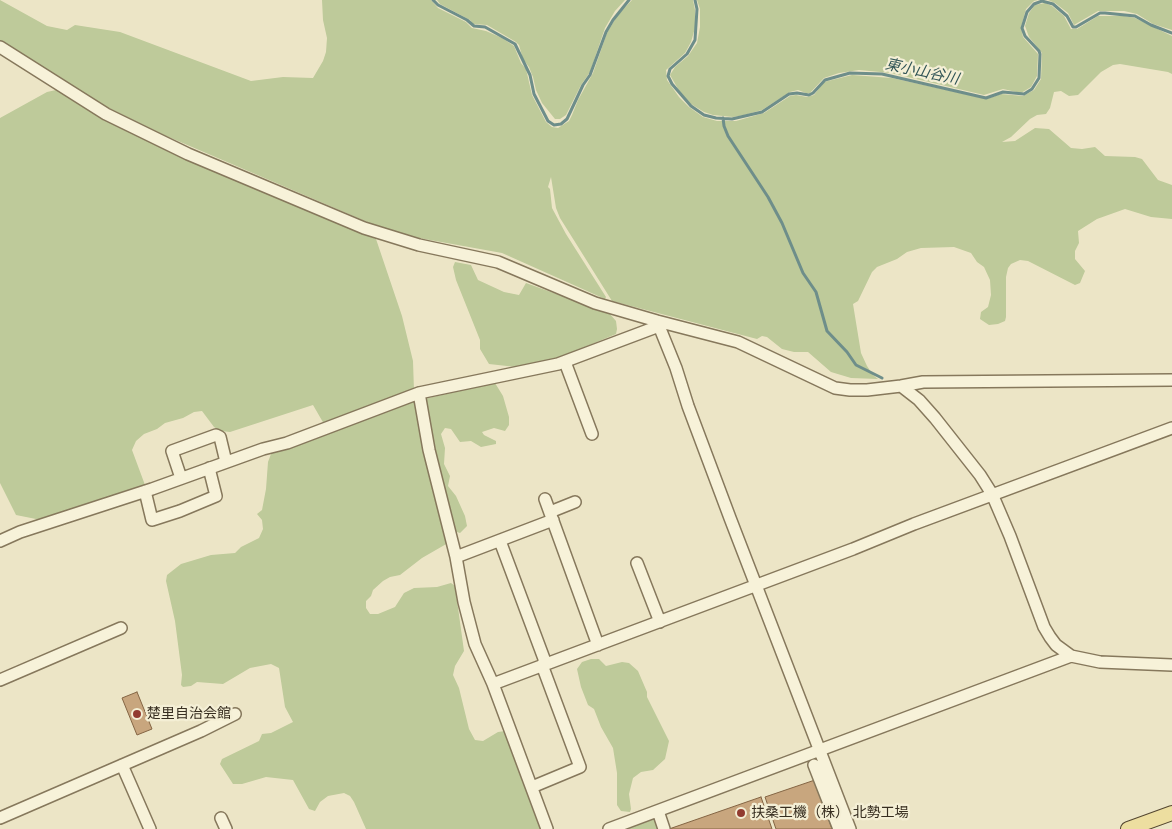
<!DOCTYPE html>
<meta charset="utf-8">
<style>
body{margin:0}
canvas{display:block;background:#ece5c6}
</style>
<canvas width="1172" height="829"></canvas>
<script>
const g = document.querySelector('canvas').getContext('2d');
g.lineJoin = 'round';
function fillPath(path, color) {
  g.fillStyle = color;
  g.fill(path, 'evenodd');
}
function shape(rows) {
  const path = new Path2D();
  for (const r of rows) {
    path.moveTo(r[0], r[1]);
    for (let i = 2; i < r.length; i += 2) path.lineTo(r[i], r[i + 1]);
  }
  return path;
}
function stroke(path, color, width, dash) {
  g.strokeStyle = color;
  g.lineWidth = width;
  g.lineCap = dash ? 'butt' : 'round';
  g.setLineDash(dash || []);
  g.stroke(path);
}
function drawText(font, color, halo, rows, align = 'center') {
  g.font = font + ' Lora,"Noto Sans JP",serif';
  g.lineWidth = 4.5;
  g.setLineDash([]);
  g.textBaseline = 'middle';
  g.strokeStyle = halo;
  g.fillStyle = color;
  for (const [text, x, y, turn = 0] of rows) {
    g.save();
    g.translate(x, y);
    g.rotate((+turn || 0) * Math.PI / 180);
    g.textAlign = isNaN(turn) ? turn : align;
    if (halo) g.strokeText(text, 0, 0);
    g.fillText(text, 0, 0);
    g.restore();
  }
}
fillPath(shape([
 [0,0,47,26,67,30,75,25,120,32,251,81,283,77,313,78,323,61,326,52,327,38,323,20,322,0,431,0,438,8,466,22,472,28,486,31,502,38,514,46,521,63,526,69,532,95,546,122,552,127,558,128,569,121,572,115,578,100,593,73,607,33,617,16,632,0,693,0,695,10,695,28,691,42,685,53,666,70,667,80,679,97,689,107,703,117,717,121,736,121,764,113,790,96,796,95,807,97,814,95,824,82,852,75,892,78,987,99,1001,94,1023,96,1034,90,1041,79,1042,53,1029,37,1025,26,1029,13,1035,5,1045,3,1052,6,1064,16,1071,29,1077,29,1098,16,1124,16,1135,18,1172,36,1172,74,1168,72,1120,64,1113,65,1101,72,1078,95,1069,96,1061,91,1054,92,1050,108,1046,114,1037,115,1030,119,1011,137,1002,142,1015,141,1035,128,1049,129,1071,148,1082,149,1095,147,1105,156,1135,157,1142,159,1158,180,1172,185,1172,219,1151,217,1125,209,1097,219,1078,231,1079,243,1075,251,1075,259,1085,271,1080,283,1075,285,1028,261,1020,260,1011,264,1008,268,1006,277,1006,317,1005,321,998,324,989,325,980,319,981,312,988,307,991,295,990,280,984,267,977,262,971,253,954,247,921,248,907,252,897,259,877,267,872,272,858,301,853,304,861,353,867,366,873,375,878,379,851,378,831,372,808,352,794,352,782,349,767,337,762,336,757,339,612,301,560,218,556,208,551,177,548,187,550,189,552,208,566,234,606,297,605,299,502,253,419,238,379,227,164,135,107,107,0,40],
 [437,0,625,0,615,11,605,28,590,72,581,85,566,115,560,119,555,119,542,103,536,90,533,77,529,67,523,59,519,45,516,42,487,25,473,24,470,20,440,4],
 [697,0,1038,0,1034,1,1026,9,1021,27,1023,37,1038,54,1037,76,1031,87,1021,93,1003,89,984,95,891,73,859,70,839,73,824,78,810,93,806,93,798,90,790,92,762,110,744,115,733,117,713,115,704,112,691,104,681,94,670,75,675,67,688,56,697,43,700,27,700,9],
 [1048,0,1172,0,1172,30,1153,24,1137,14,1124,11,1098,11,1074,25,1068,13,1055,3],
 [56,90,103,117,187,158,376,239,402,316,413,361,414,391,324,424,313,405,230,432,221,431,214,427,202,411,194,412,183,418,165,423,157,429,144,434,136,441,132,450,145,485,41,520,16,515,0,483,0,118,47,92],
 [455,262,471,265,478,280,504,292,519,295,526,283,609,313,616,321,617,329,616,334,556,359,516,367,489,364,480,349,480,340,456,280,453,267],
 [495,383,503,396,509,417,509,425,505,431,494,428,482,432,484,435,496,441,496,444,481,447,471,441,460,442,451,429,445,428,441,434,445,448,444,464,450,476,448,486,456,496,465,516,467,526,460,533,454,531,434,454,424,399],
 [414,398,448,543,422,558,400,575,390,577,383,581,373,590,371,596,366,601,366,608,370,614,378,614,395,607,404,593,414,588,437,587,451,583,455,586,464,651,455,666,453,675,459,688,469,729,475,740,483,741,498,732,505,731,542,829,366,829,354,802,350,796,344,793,328,796,320,802,315,811,309,809,293,780,266,777,242,784,233,784,220,764,222,759,259,741,262,734,271,733,293,722,285,707,279,668,271,664,250,668,223,684,197,682,191,686,183,687,181,685,182,675,175,621,166,581,167,575,181,564,211,555,235,553,241,547,259,538,263,529,262,520,257,514,262,510,266,489,268,462,271,454,277,449],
 [591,659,599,659,606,666,622,662,629,663,638,671,647,692,647,697,669,741,665,759,653,770,641,772,633,778,629,794,631,809,630,812,621,811,617,805,617,773,613,748,601,727,594,709,588,705,581,687,577,669,582,662],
 [656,816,660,829,620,829]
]), '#beca9a');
stroke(shape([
 [433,0,438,5,467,20,474,26,485,27,515,44,530,75,534,94,548,121,554,125,561,124,567,119,583,85,590,75,606,32,613,20,629,0],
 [695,0,697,9,695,40,687,54,670,69,668,76,672,84,691,106,704,115,716,118,732,119,762,112,789,94,797,93,809,95,813,93,825,80,850,73,882,74,986,98,1003,92,1024,94,1032,89,1039,78,1040,54,1039,51,1025,36,1022,28,1027,12,1034,4,1042,1,1053,4,1067,16,1073,27,1076,27,1100,13,1105,13,1135,16,1151,25,1172,33],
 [723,118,724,126,728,136,768,197,782,223,803,273,816,292,827,331,847,352,856,365,882,378]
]), '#6e8e8a', 3);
const building = shape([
 [137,692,152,729,137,735,122,698,137,692],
 [815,780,832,829,776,829,765,797,815,780],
 [761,797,772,829,669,829,761,797]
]);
fillPath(building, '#c8a67e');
stroke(building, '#846544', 1);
const minor = shape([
 [0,47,106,114,188,154,364,228,419,245,498,262,595,303,657,321,738,342,835,388,850,390,867,390,901,386,923,382,1172,380],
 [657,321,676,368,688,406,730,518,850,829],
 [565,362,592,434],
 [901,386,919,400,935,418,980,475,992,494,1010,536,1044,627,1050,637,1056,645,1071,656,1100,662,1172,665],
 [419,393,429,450,456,557,464,602,475,644,493,684,547,829],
 [181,478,172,451,216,435,220,437,226,462],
 [145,491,152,520,180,511,216,496,209,468],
 [545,499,598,645],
 [550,512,575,502],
 [0,541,20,532,152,489,263,449,287,443,419,393,558,364,659,326],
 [500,541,546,664],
 [456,557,553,520],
 [637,563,660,622],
 [0,680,121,628],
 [493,684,853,549,914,524,1172,428],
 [122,765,150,829],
 [814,765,839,829],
 [532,787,580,767,542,665],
 [658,811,664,829],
 [0,818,201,731,235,714],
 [221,818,226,829],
 [609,829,1071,656]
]);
const major = shape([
 [1128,829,1172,813]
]);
stroke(minor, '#86785c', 14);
stroke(major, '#544630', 16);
stroke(minor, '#f7f2d9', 11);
stroke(major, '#eddea0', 14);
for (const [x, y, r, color] of [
 [137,714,5,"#923b30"],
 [741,813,5,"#923b30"]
]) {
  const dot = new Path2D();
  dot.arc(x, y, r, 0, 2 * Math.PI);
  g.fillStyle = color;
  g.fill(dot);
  stroke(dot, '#f4efd5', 2);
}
drawText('14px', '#372e20', '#f4efd5', [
 ["楚里自治会館",147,714],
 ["扶桑工機（株） 北勢工場",751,813]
], 'left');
drawText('italic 15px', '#305456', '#f4efd5', [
 ["東小山谷川",922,72,12]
]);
</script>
